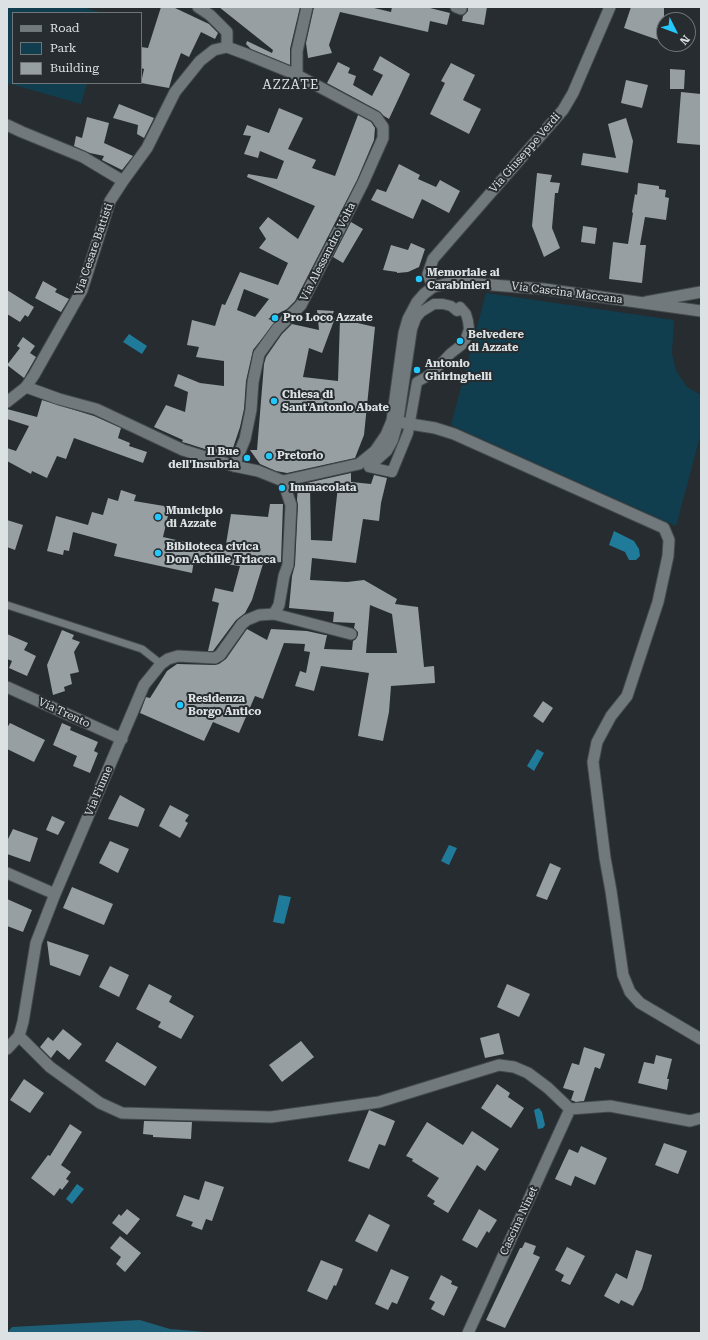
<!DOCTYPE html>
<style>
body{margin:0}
#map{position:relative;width:708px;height:1340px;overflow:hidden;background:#262c2f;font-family:"Roboto Serif",serif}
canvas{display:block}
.frame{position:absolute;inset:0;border:8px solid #dce1e3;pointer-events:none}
.legend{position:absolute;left:12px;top:12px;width:130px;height:72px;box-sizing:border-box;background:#262c2f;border:1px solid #6f7477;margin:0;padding:5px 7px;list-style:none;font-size:12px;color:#dce1e3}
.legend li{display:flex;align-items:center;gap:8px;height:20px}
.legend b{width:20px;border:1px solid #6f7477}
.north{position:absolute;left:656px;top:12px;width:40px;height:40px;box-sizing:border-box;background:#262c2f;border:1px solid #6f7477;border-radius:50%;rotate:132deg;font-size:11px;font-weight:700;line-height:16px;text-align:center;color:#dce1e3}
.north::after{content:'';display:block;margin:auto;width:14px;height:18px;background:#23c9fe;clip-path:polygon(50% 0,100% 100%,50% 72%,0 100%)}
</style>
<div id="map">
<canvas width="708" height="1340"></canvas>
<div class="frame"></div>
<ul class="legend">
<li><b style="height:5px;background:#71797d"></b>Road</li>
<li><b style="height:11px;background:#113e4e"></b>Park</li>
<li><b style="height:11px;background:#979fa3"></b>Building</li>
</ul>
<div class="north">N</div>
</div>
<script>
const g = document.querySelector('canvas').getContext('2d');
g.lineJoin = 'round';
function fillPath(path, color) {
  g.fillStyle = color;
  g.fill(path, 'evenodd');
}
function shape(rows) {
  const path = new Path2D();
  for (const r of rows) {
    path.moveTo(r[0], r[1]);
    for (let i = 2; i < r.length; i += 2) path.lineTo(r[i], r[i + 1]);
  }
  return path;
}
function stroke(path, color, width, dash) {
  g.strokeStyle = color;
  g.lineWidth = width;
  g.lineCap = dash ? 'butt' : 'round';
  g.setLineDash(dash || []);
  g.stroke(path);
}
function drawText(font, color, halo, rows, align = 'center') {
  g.font = font + ' "Roboto Serif",serif';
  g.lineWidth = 4;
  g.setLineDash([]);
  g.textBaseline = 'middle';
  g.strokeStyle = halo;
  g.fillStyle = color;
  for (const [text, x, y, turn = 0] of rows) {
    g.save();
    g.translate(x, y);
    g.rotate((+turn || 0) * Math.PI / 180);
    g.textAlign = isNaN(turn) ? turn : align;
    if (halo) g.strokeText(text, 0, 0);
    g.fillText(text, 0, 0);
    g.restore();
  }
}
fillPath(shape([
 [7,7,82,7,103,13,13,13,13,83,87,83,81,104,7,83],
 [486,293,674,320,672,353,676,371,687,387,701,395,701,433,676,526,451,425]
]), '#113e4e');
fillPath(shape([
 [140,1320,170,1329,217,1333,7,1333,12,1327]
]), '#1d5f77');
fillPath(shape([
 [129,334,147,346,142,354,123,342],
 [614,531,634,541,639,549,640,556,636,560,629,560,625,552,609,545],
 [537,749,544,753,534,771,527,766],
 [449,845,457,848,449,865,441,861],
 [279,895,291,897,284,924,273,922],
 [539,1108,542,1112,545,1125,543,1128,538,1129,534,1110],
 [77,1184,84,1189,72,1204,66,1199]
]), '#207b9a');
fillPath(shape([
 [161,7,173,7,209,24,218,33,215,39,201,32,189,57,181,53,173,74,169,88,141,83,144,69,141,68,141,47,148,48],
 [219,7,300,7,290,49,290,65,251,49,246,44,247,41,272,53,273,50],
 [314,7,370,7,391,12,392,7,426,7,450,13,447,25,430,21,428,32,340,12,329,45,332,53,308,58,306,43],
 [468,7,487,7,484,25,462,21,463,16,468,11],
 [631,7,664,7,664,42,624,28],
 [380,56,410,74,389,119,384,116,379,111,327,83,338,62,350,68,348,73,356,76,353,85,372,96,383,75,373,70],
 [451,63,475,75,463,100,481,109,469,134,430,114,445,83,441,81],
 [670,69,685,70,684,89,670,89],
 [626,80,648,85,642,108,621,103],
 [681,92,701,94,701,145,677,143],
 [119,104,154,118,144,138,137,134,138,125,113,118],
 [279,108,303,118,288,149,316,160,312,168,335,176,358,115,371,122,375,128,374,140,357,180,295,301,287,309,268,319,276,321,253,350,246,381,244,409,240,427,230,457,186,443,182,442,183,440,154,427,166,405,185,412,188,392,174,386,178,374,200,383,224,386,224,361,196,357,199,347,187,345,192,320,215,326,222,304,225,305,240,272,278,285,288,263,259,248,266,239,259,228,268,217,298,239,315,206,247,177,248,174,277,179,284,161,260,151,258,158,244,154,251,136,243,135,247,125,269,133],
 [244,289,269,299,255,317,237,310],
 [87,117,109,123,104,143,133,156,122,170,102,160,104,156,90,153,74,146,76,136,82,138],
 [626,118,633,141,628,173,581,165,583,153,616,158,608,124],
 [399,164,420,175,418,179,436,187,440,180,460,191,449,213,422,199,413,219,371,200,377,189,386,192],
 [537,173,552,175,550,182,560,183,558,193,555,193,552,228,560,248,544,257,532,226],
 [638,183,659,186,659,189,666,190,665,197,669,198,666,220,645,217,640,245,646,245,642,283,609,279,613,242,628,244,633,213,632,212,635,194,637,195],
 [351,222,363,229,343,263,333,257],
 [583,226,597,228,595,244,581,242],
 [411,243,425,249,419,267,408,272,397,273,397,272,383,270,391,245,408,250],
 [43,281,57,289,55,292,69,299,61,312,35,298],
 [7,290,34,307,28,317,25,315,20,322,7,314],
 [317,310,334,311,331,318,335,318,322,353,309,348,303,377,338,381,340,319,375,327,364,435,355,458,287,473,276,471,260,464,250,450,257,450,264,364,266,357,282,334,292,324,319,330],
 [23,337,35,346,30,353,36,357,24,378,7,365,20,348,17,346],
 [42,400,94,416,121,428,118,438,130,443,129,446,147,452,143,463,74,438,66,459,57,456,47,478,32,471,31,474,7,461,7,448,16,451,29,426,7,419,7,409,37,417],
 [351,473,351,482,371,484,374,475,387,478,381,503,379,521,363,519,356,563,312,558,310,580,347,582,364,580,397,599,395,604,418,607,424,667,434,666,435,683,391,686,389,712,383,741,358,736,369,673,321,666,314,691,295,686,300,671,306,673,310,652,304,651,305,644,284,643,263,699,255,696,239,733,213,722,204,741,140,713,146,697,150,698,167,671,177,664,215,665,219,664,226,659,247,629,267,640,271,629,307,631,325,635,327,635,324,649,352,650,353,641,356,639,358,635,358,632,354,628,355,623,333,622,334,612,289,608,292,576,295,565,298,505,297,500,298,485],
 [338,486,332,541,311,540,310,487],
 [370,605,392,614,397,653,366,653],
 [121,490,136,495,134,501,170,507,163,537,198,545,198,547,225,550,231,514,268,517,270,504,283,504,281,562,263,564,252,600,245,613,236,620,213,651,208,651,219,603,212,601,215,588,233,592,240,566,194,560,192,573,114,556,117,544,73,532,69,551,64,550,63,555,47,551,56,516,88,525,92,512,103,515,108,498,118,501],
 [7,520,23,525,15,550,7,547],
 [62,630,74,635,72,639,80,642,74,652,79,672,70,674,72,684,64,687,65,691,53,695,47,665],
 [7,634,28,643,24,650,36,656,27,676,9,668,12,661,7,659],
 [543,701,553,708,543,723,533,716],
 [10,723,45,740,34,762,7,749,7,728],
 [62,723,71,727,70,730,98,742,94,751,98,753,90,773,73,766,77,756,53,745],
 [120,795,145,809,138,827,108,819],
 [170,805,189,815,185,821,188,823,180,838,159,826],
 [52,816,65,822,58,835,46,830],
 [13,829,38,838,30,862,7,854,7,841],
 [110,841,129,849,118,873,99,863],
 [550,863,561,868,547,900,536,896],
 [72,887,113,904,104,925,63,908],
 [7,899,32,910,23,932,7,926],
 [47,941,89,955,80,976,50,965],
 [110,966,129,975,119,997,99,987],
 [149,984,172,996,169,1002,194,1016,181,1039,158,1027,161,1022,136,1009],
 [507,984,530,994,519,1017,497,1007],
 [63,1029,82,1044,69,1060,57,1050,51,1058,40,1047,48,1037,53,1041],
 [499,1033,504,1054,485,1058,480,1038],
 [301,1041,314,1057,282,1082,269,1065],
 [117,1042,157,1067,145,1086,105,1061],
 [584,1047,605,1054,600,1069,595,1067,584,1101,576,1102,571,1100,574,1091,563,1088,572,1063,579,1065],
 [656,1055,672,1059,667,1079,669,1079,667,1090,638,1083,644,1062,654,1064],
 [24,1079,44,1093,30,1113,10,1100],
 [497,1084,510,1093,508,1097,524,1108,511,1128,481,1108],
 [369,1110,395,1121,385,1146,379,1144,369,1169,348,1161],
 [144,1121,192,1122,191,1139,153,1137,153,1135,143,1134],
 [427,1122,463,1145,472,1131,499,1149,485,1171,477,1165,448,1213,433,1204,435,1201,427,1196,439,1178,412,1161,413,1159,406,1156],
 [70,1124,82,1132,61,1165,71,1172,66,1179,69,1181,62,1190,60,1188,54,1196,31,1178,48,1155,50,1156],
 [664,1143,687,1151,678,1174,655,1165],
 [581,1146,607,1158,595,1185,575,1176,571,1186,555,1179,569,1149,578,1153],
 [205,1181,224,1187,212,1221,206,1219,202,1230,191,1226,193,1222,176,1216,184,1195,199,1200],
 [127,1209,140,1219,127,1235,112,1223,119,1214,121,1216],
 [479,1209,497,1220,489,1233,487,1231,477,1248,462,1240],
 [369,1214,390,1225,377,1252,355,1241],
 [120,1236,141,1253,125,1272,116,1264,121,1257,110,1248],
 [525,1242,536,1246,533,1254,540,1257,505,1328,486,1320,520,1248,522,1248],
 [567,1247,585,1256,570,1285,561,1281,564,1275,555,1270],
 [636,1250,652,1255,642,1289,633,1306,621,1300,619,1304,604,1296,616,1273,627,1279],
 [321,1260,343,1269,336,1286,334,1285,327,1300,307,1291],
 [391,1269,409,1277,397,1304,392,1302,388,1310,375,1304],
 [441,1275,452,1281,451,1284,458,1287,444,1316,431,1309,435,1302,429,1299]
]), '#979fa3');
const service = shape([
 [7,605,142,649,161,664]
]);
const pedestrian = shape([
 [434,304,443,304,451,306,457,311,460,307,466,314,468,321,469,329,466,338,464,343,450,354,435,370,426,377,417,382,408,433,392,472,369,467,387,451,393,440,398,422,412,329,416,318,421,312,434,304]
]);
const minor = shape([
 [198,7,210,15,227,32,227,47],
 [456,7,461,9],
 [297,75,297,51,307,7],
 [7,125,22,132,83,157,123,181],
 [646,302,701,292],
 [26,387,34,375,82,290,110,201,123,181,147,148,175,92,200,61,214,50,227,47,246,54,297,75,376,117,383,127,383,138,363,183,301,305,277,329,259,354,253,382,251,410,245,439,234,466],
 [392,421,435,428,454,434,664,528,669,540,668,556,658,602,627,696,611,716,597,742,593,762,605,858,611,891,623,975,630,992,640,1003,701,1039],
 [274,614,279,605,284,576,288,565,291,505,283,481],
 [7,687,122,739],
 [7,873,55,894],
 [19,1036,50,1067,100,1103,122,1113,271,1117,379,1102,499,1065,514,1067,528,1073,548,1088,570,1109,610,1106,690,1121,701,1118],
 [7,1049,19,1036,23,1022,36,943,55,894,144,685,161,664,168,659,178,656,215,658,220,655,242,624,247,620,259,615,274,614,351,634],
 [468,1333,570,1109]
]);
const tertiary = shape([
 [433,287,428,274,433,259,563,110,573,93,610,7],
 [7,402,26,387,59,399,96,409,183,450,234,466,258,471,283,481,359,464,375,451,386,435,392,421,404,333,408,319,417,302,424,294,433,287,453,282,544,289,701,311]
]);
stroke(service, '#444a4c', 9);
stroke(pedestrian, '#444a4c', 12);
stroke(minor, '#444a4c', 13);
stroke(tertiary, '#444a4c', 13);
stroke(service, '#71797d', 7);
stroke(pedestrian, '#71797d', 10);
stroke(minor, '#71797d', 11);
stroke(tertiary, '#71797d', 11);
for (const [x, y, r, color] of [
 [419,279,4,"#23c9fe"],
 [275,318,4,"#23c9fe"],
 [460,341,4,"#23c9fe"],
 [417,370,4,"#23c9fe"],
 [274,401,4,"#23c9fe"],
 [269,456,4,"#23c9fe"],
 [247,458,4,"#23c9fe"],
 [282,488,4,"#23c9fe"],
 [158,517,4,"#23c9fe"],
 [158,553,4,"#23c9fe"],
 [180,705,4,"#23c9fe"]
]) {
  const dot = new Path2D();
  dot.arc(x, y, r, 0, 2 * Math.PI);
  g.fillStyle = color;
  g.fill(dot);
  stroke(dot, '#262c2f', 1.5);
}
drawText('11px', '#dce1e3', '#262c2f', [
 ["Via Giuseppe Verdi",525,153,-49],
 ["Via Cesare Battisti",94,249,-71],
 ["Via Alessandro Volta",328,252,-63],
 ["Via Cascina Maccana",567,293,7],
 ["Via Trento",64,713,25],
 ["Via Fiume",99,791,-67],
 ["Cascina Ninet",519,1221,-65]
]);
drawText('bold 11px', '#dce1e3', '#262c2f', [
 ["Memoriale ai",427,273],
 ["Carabinieri",427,286],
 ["Pro Loco Azzate",283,318],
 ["Belvedere",468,335],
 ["di Azzate",468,348],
 ["Antonio",425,364],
 ["Ghiringhelli",425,377],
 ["Chiesa di",282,395],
 ["Sant'Antonio Abate",282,408],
 ["Il Bue",239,452,"right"],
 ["dell'Insubria",239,465,"right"],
 ["Pretorio",277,456],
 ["Immacolata",290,488],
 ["Municipio",166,511],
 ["di Azzate",166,524],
 ["Biblioteca civica",166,547],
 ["Don Achille Triacca",166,560],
 ["Residenza",188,699],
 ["Borgo Antico",188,712]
], 'left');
g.letterSpacing = '1px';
drawText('13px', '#dce1e3', '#262c2f', [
 ["AZZATE",291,85]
]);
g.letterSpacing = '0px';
</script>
